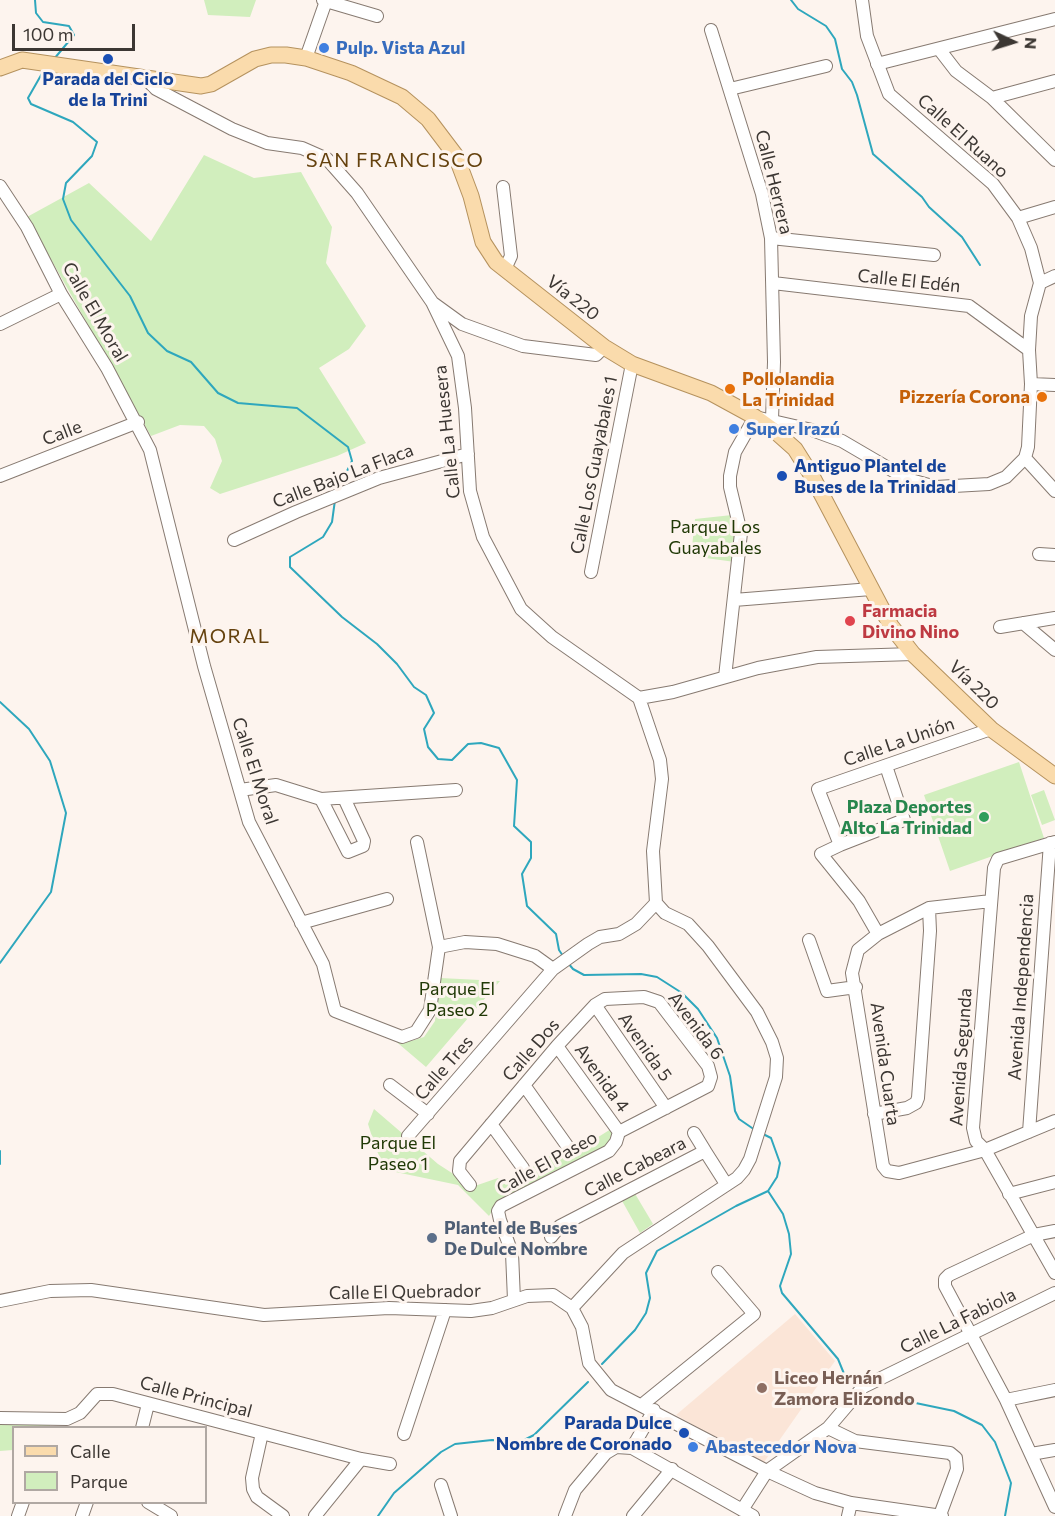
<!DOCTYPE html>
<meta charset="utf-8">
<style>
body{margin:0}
#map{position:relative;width:1055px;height:1516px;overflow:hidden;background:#fdf4ee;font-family:Commissioner,sans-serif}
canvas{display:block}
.legend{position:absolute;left:12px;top:1426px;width:195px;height:78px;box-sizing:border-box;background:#fdf4ee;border:2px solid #b0a8a3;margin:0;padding:8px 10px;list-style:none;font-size:18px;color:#3c3733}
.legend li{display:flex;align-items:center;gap:12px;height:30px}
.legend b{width:30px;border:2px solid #b0a8a3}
.north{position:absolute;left:983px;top:12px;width:60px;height:60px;-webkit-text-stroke:4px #fdf4ee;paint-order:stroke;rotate:94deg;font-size:16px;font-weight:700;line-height:24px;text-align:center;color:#3c3733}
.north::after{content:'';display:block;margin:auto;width:21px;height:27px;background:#3c3733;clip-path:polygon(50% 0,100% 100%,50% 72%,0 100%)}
.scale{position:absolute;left:12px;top:24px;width:123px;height:27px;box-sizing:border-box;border:3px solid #3c3733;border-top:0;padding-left:8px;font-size:18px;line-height:21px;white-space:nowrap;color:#3c3733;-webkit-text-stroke:4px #fdf4ee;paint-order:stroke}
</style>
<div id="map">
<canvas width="1055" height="1516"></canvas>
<ul class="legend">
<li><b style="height:8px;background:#fadbac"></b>Calle</li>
<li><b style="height:16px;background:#d1eebd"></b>Parque</li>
</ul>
<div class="north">N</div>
<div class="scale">100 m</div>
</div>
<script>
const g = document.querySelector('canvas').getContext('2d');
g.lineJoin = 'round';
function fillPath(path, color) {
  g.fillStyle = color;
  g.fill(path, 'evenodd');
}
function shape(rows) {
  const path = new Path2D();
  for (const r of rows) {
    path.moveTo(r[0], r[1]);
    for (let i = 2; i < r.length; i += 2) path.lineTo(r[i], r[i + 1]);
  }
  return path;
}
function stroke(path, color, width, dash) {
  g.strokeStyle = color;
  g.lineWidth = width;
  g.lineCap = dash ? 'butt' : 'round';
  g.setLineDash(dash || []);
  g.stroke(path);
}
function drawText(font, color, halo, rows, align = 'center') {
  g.font = font + ' Commissioner,sans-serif';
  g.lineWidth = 6;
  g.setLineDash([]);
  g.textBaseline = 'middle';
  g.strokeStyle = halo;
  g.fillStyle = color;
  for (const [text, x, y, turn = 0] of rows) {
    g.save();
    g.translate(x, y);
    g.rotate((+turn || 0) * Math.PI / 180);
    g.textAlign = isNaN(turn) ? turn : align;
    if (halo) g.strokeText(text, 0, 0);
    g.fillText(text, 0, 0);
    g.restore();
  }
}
fillPath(shape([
 [795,1314,835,1361,762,1465,676,1415]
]), '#fbe5d7');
fillPath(shape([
 [204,0,256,0,250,17,208,15],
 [204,155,254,178,301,172,332,227,326,263,366,326,349,349,319,368,366,443,337,456,220,494,210,488,222,461,215,439,204,426,180,425,151,436,27,217,89,183,151,241],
 [732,515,737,529,735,562,691,556,695,519],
 [1019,762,1044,838,950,871,924,795],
 [1044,790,1055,820,1042,825,1031,795],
 [440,978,500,981,426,1067,393,1039,411,1041,424,1037,435,1021],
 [374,1109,438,1164,455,1175,466,1189,498,1178,506,1185,570,1142,576,1151,611,1129,614,1134,606,1150,495,1206,489,1216,458,1185,386,1170,376,1149,368,1124],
 [634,1192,653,1224,640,1233,621,1199],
 [0,1422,50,1423,50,1427,14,1428,13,1450,0,1451]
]), '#d1eebd');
stroke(shape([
 [35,0,36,13,43,22,69,26,74,35,54,59],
 [791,0,798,9,826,26,835,39,842,69,852,82,857,95,873,154,922,197,929,207,962,237,980,265],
 [44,70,28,98,31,104,73,122,97,142,92,156,66,183,63,199,71,220,130,296,148,333,167,351,191,362,218,393,238,403,297,408,348,447,352,461,338,489],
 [335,500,332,522,323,537,290,557,290,567,342,617,377,644,397,664,414,687,426,695,434,713,424,729,428,747,438,759,452,760,468,744,481,743,499,748,517,780,514,826,531,842,531,858,522,874,527,906,556,934,559,950,563,956],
 [0,702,29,729,50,761,66,813,51,892,0,963],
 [568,963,573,969,584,975,641,974,657,977,682,993,698,1009,717,1038,730,1076,735,1111,739,1119,755,1130],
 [763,1134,771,1138,780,1163,777,1177,768,1191],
 [0,1151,0,1164],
 [768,1191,783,1214,789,1234,791,1254,780,1286,782,1293,838,1359,847,1381,855,1387],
 [602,1364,635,1330,646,1313,650,1298,646,1273,657,1251,736,1206,768,1191],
 [862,1393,867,1396,882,1396,954,1411,982,1425,995,1442,1011,1483,1005,1516],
 [378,1516,394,1493,441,1452,455,1444,492,1440,520,1442,534,1435,588,1382]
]), '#2ea7bd', 2);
const minor = shape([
 [326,1,377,16],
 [711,30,762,194,771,238,774,362,772,419],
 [939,49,956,71,992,98,1055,160],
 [306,58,326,1,323,0],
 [877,64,1055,19],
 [147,80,156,89,232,129,267,143,302,148,327,159,357,193,432,302,458,356,465,408,470,491,483,537,521,609,552,637,639,698,660,760,662,779,653,851,656,903,665,913,688,924,708,946,757,1012,772,1042,777,1058,776,1077,750,1159,744,1170,737,1178,623,1253,572,1308],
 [730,89,826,66],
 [992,98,1055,81],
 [0,186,27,227,61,294,107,368,150,450,204,666,249,822,323,964,335,1011,402,1037,416,1032,430,1010,439,947,465,942,497,944,535,956,553,969,588,944,600,937,619,934,636,924,656,903],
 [503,187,511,256,505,269],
 [1018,218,1055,207],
 [771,238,934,255],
 [773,283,969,306,1029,350],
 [1040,283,1055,276],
 [433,303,462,324,523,346,596,355,604,347],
 [0,324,61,294],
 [1031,384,1055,385],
 [1025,458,1055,491],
 [0,476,138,422],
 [234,540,296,512,379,478,468,454],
 [1039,554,1055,555],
 [591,572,632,364],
 [734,600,871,589],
 [1023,623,1055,650],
 [1000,627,1055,618],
 [725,677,741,533,730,487,730,476,735,452,755,417,812,430,842,441,907,479,936,487,989,484,1006,477,1025,458,1028,447,1031,384,1029,350,1031,316,1040,283,1031,248,1018,218,993,184,889,94,867,36,862,0],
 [639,698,673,692,758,668,817,657,913,654],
 [240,790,276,785,321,799,456,790],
 [321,799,348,852,363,846,364,841,344,798],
 [417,842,439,947],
 [1055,842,998,859,994,868,973,1128,976,1141,985,1150,1055,1273],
 [840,845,904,820,886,766],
 [991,901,929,908,878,934,858,950,852,973,883,1166,887,1171,899,1173,985,1150,1055,1121],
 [301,923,387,899],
 [878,934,859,901,821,854,840,845,818,789,991,729],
 [809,940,827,991,856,987],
 [595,1005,666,1108],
 [557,1046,619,1132],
 [390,1085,428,1114],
 [524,1085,568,1147],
 [874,1114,907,1108,916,1103,918,1098,930,931,929,908],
 [491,1124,523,1168],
 [1029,1132,1050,843],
 [694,1133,705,1151],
 [408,1136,553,969],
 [470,1185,459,1171,460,1161,557,1046,595,1005,605,999,644,997,659,1002,708,1066,711,1077,708,1086,619,1132,616,1142,609,1151,501,1206,498,1211,500,1220,512,1253,514,1300],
 [1009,1194,1055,1182],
 [1055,1231,1034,1235,949,1275,945,1279,945,1286,1006,1400,1055,1507],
 [551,1237,560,1226,705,1151,726,1184],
 [0,1301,50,1291,91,1290,264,1315,389,1308,471,1311,492,1308,527,1296,553,1295,572,1308,582,1327,589,1363,611,1390,767,1471,815,1493,851,1503,942,1516],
 [1006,1400,1055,1390],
 [643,1404,754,1314,718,1272],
 [0,1418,67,1419,80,1413,97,1394,113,1394,361,1459,390,1464],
 [142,1428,148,1404],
 [828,1428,855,1441,950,1453,956,1458,957,1469,940,1515],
 [262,1433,252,1478,253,1489,257,1497,283,1516],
 [404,1434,445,1310],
 [632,1448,753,1516],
 [1031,1454,1055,1450],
 [441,1485,451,1516],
 [148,1502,171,1516],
 [742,1510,767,1471,828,1428,863,1387,1055,1293],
 [18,1516,23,1502],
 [82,1516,87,1502],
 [315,1516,361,1459],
 [565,1516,575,1490,606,1453,616,1447,632,1448,654,1410],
 [633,1516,672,1469],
 [848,1516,851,1503]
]);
const major = shape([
 [0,68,22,60,201,86,211,84,255,59,271,55,286,55,306,58,351,73,402,97,428,119,456,156,471,196,483,242,496,262,604,347,632,364,711,393,755,417,777,433,795,449,812,476,891,626,913,654,991,729,1055,776]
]);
stroke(minor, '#877a71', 14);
stroke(major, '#b5925e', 17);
stroke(minor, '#fff', 12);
stroke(major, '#fadbac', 15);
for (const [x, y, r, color] of [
 [324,48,6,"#3f7fe0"],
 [108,59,6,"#1a4fb4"],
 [730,389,6,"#e8710a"],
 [1042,397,6,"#e8710a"],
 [734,429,6,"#3f7fe0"],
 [782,476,6,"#1a4fb4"],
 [850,621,6,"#e0444e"],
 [984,817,6,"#2e9e5b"],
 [432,1238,6,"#5c6f8a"],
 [762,1388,6,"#8d6e63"],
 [684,1433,6,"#1a4fb4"],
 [693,1447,6,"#3f7fe0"]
]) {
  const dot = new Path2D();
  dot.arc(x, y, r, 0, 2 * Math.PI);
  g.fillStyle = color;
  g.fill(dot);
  stroke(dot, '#fdf4ee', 2);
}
drawText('bold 18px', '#366cbe', '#fdf4ee', [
 ["Pulp. Vista Azul",336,48],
 ["Super Irazú",746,429],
 ["Abastecedor Nova",705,1447]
], 'left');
drawText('bold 18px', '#164399', '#fdf4ee', [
 ["Parada del Ciclo",108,79],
 ["de la Trini",108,100],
 ["Antiguo Plantel de",794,466,"left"],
 ["Buses de la Trinidad",794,487,"left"],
 ["Parada Dulce",672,1423,"right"],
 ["Nombre de Coronado",672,1444,"right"]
]);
drawText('18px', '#3c3733', '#fdf4ee', [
 ["Calle El Ruano",963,136,42],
 ["Calle Herrera",774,182,76],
 ["Calle El Edén",909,281,6],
 ["Vía 220",573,298,38],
 ["Calle El Moral",95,312,60],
 ["Calle La Huesera",447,432,-96],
 ["Calle",62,433,-21],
 ["Calle Los Guayabales 1",594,465,-79],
 ["Calle Bajo La Flaca",343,476,-21],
 ["Vía 220",974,685,44],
 ["Calle La Unión",899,742,-19],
 ["Calle El Moral",255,771,72],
 ["Avenida Independencia",1021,987,-86],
 ["Avenida 6",696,1026,53],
 ["Avenida 5",645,1047,55],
 ["Calle Dos",531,1050,-49],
 ["Avenida Segunda",961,1057,-86],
 ["Avenida Cuarta",885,1064,82],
 ["Calle Tres",444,1068,-49],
 ["Avenida 4",602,1078,54],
 ["Calle El Paseo",547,1163,-29],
 ["Calle Cabeara",635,1167,-27],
 ["Calle El Quebrador",405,1292,-1],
 ["Calle La Fabiola",958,1321,-26],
 ["Calle Principal",196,1397,15]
]);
drawText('bold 18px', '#c56008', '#fdf4ee', [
 ["Pollolandia",742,379],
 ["La Trinidad",742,400],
 ["Pizzería Corona",1030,397,"right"]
], 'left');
drawText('18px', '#203906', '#fdf4ee', [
 ["Parque Los",715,527],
 ["Guayabales",715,548],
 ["Parque El",457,989],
 ["Paseo 2",457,1010],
 ["Parque El",398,1143],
 ["Paseo 1",398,1164]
]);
drawText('bold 18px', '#be3a42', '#fdf4ee', [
 ["Farmacia",862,611],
 ["Divino Nino",862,632]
], 'left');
drawText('bold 18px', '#27864d', '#fdf4ee', [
 ["Plaza Deportes",972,807],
 ["Alto La Trinidad",972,828]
], 'right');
drawText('bold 18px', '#4e5e75', '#fdf4ee', [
 ["Plantel de Buses",444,1228],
 ["De Dulce Nombre",444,1249]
], 'left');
drawText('bold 18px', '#785e54', '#fdf4ee', [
 ["Liceo Hernán",774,1378],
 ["Zamora Elizondo",774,1399]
], 'left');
g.letterSpacing = '1.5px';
drawText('20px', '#65420e', '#fdf4ee', [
 ["SAN FRANCISCO",395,160],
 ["MORAL",230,636]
]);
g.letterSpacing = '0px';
</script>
